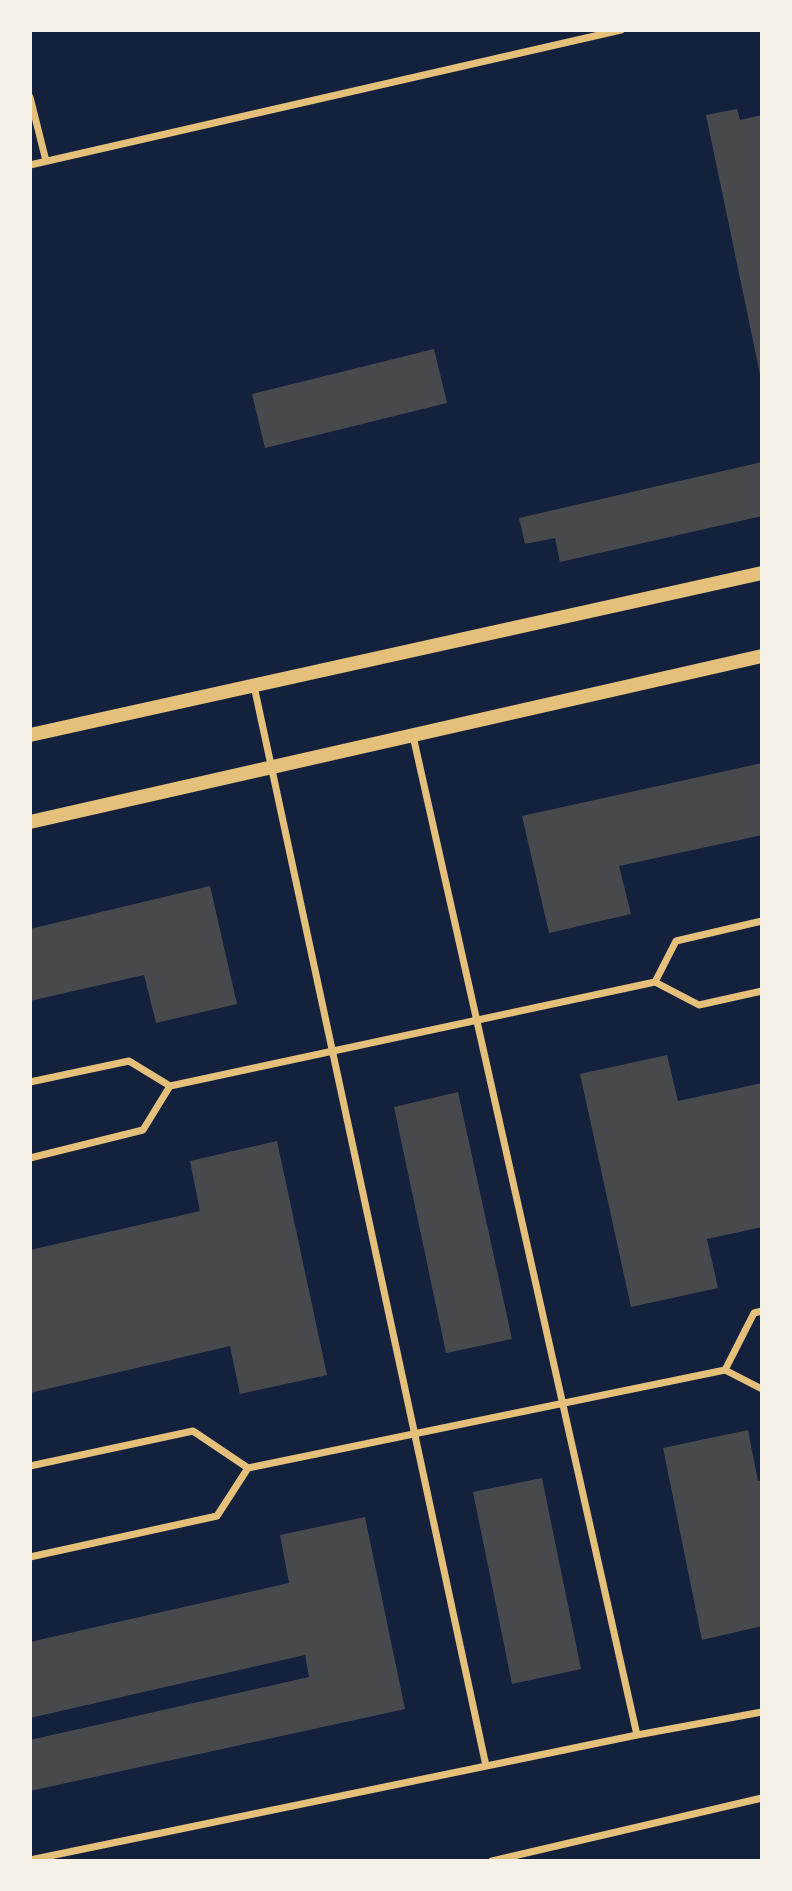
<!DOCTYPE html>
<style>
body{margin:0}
#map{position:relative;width:792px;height:1891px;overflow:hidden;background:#14213d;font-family:Helvetica,sans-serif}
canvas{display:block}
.frame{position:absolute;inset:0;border:32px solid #f6f1e7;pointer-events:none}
</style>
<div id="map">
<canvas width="792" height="1891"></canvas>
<div class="frame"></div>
</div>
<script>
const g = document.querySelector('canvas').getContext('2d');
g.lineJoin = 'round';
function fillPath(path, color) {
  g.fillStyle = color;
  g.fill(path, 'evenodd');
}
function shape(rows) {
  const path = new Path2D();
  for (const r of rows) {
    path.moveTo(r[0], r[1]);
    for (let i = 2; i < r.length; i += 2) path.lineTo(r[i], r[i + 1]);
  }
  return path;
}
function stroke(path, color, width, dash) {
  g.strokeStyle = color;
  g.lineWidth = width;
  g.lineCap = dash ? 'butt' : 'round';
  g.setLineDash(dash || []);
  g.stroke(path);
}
fillPath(shape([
 [737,109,740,120,762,115,761,379,706,115],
 [434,349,447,403,265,448,252,394],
 [762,462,762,516,560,562,555,538,525,544,519,518],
 [762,763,762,835,619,866,631,914,549,933,522,816],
 [210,886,237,1004,156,1023,144,975,30,1001,30,929],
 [667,1055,678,1101,762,1083,762,1227,707,1239,718,1288,631,1307,580,1074],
 [458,1092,512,1339,446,1353,394,1107],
 [277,1141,327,1375,240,1394,230,1346,30,1393,30,1250,200,1211,190,1161],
 [748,1430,758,1481,762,1480,762,1626,702,1640,663,1448],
 [542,1478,581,1669,512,1684,473,1492],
 [365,1517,405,1709,30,1791,30,1740,309,1677,305,1655,30,1718,30,1642,289,1583,280,1535]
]), '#48494c');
stroke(shape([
 [30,97,46,161],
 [30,165,621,30],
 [254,686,486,1766],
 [413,736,637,1735],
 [655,982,676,941,762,921],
 [30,1082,129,1061,170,1086,655,982,699,1005,762,991],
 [30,1158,143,1130,170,1086],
 [725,1370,754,1313,762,1311],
 [30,1466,193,1431,248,1468,217,1516,30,1557],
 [248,1468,725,1370,762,1389],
 [30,1860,637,1735,762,1712],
 [492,1861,762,1798]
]), '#e5c07b', 7);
stroke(shape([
 [30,735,762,573],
 [30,822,762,656]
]), '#e5c07b', 14);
</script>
